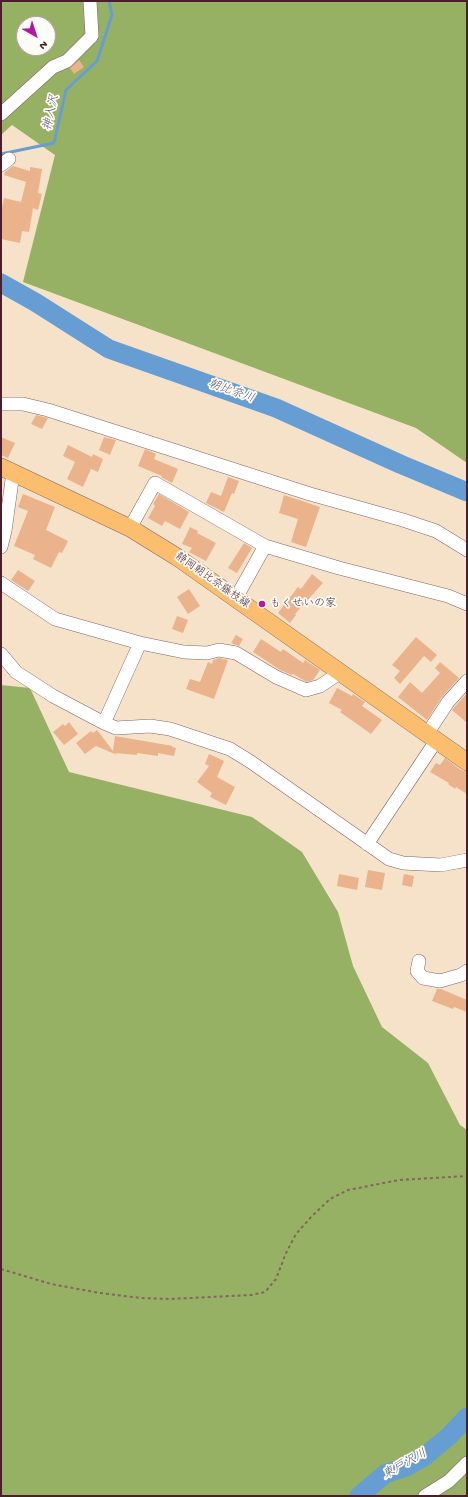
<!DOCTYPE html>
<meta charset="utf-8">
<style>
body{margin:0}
#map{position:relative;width:468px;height:1497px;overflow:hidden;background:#f6e2c9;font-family:"Gochi Hand",sans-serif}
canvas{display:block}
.frame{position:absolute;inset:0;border:2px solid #4a1f2b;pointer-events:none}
.north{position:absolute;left:16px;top:16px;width:40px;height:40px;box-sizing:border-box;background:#fdfcf7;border:1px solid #b5a4a5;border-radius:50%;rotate:141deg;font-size:11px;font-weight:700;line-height:16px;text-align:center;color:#4a1f2b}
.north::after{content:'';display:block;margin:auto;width:14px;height:18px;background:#b5179e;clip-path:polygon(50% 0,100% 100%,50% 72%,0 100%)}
</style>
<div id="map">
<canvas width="468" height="1497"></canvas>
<div class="frame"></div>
<div class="north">N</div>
</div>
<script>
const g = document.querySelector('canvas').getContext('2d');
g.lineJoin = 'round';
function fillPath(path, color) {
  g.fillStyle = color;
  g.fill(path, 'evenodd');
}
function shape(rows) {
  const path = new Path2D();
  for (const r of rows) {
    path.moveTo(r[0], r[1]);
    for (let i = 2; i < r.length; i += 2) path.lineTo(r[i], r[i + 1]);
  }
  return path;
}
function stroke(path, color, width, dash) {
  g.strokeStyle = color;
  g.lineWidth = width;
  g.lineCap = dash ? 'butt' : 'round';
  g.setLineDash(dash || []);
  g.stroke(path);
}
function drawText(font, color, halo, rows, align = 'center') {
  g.font = font + ' "Gochi Hand","Klee One",sans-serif';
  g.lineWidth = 3.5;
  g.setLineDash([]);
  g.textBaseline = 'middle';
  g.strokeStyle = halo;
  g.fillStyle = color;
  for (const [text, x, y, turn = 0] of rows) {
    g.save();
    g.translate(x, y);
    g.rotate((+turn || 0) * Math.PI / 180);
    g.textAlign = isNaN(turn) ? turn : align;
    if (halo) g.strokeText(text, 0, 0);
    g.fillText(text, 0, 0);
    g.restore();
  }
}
fillPath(shape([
 [1,1,467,1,467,463,416,428,23,282,55,155,12,125,1,135],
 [24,24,48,24,48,48,24,48],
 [1,685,30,688,69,772,252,817,302,852,338,912,353,966,382,1027,428,1063,460,1125,467,1130,467,1496,1,1496]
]), '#96b163');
stroke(shape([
 [1,154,54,143,66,90,97,61,112,15,109,1]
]), '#669ed4', 3);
stroke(shape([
 [1,283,35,302,109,349,276,408,400,464,467,492],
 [359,1496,385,1474,406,1467,424,1457,449,1436,467,1417]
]), '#669ed4', 19);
fillPath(shape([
 [79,60,84,67,74,74,70,68],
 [13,166,30,171,30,167,42,169,38,193,42,194,38,210,33,208,29,232,22,231,20,243,1,239,1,212,4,198,21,202,26,182,4,175,5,172],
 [36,415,48,418,42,429,31,424],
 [1,437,15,443,8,458,1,455],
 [104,437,116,440,110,455,99,450],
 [68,445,92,457,93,454,103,459,98,472,91,469,83,487,67,479,75,462,63,456],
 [145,449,156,454,154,459,178,469,172,483,161,477,162,476,138,466],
 [228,477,239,481,234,494,232,493,224,512,206,503,211,492,221,496],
 [23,494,55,507,46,530,68,541,62,553,59,552,51,568,33,559,35,555,14,546,28,511,18,507],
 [159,494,189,512,180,529,165,521,162,526,148,518,155,506,153,504],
 [284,495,320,507,306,547,291,542,298,519,279,513],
 [190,527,198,531,197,533,216,543,206,561,189,552,192,548,182,544],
 [244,543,252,548,237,573,228,568],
 [18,570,35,581,28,591,11,580],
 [312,574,323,583,295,614,296,615,290,623,278,613,298,587,301,589],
 [189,589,200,606,188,614,177,597],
 [177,616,188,620,183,633,172,629],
 [236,635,243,639,239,646,231,643],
 [416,637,437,655,431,662,424,656,400,684,394,678,400,671,392,665],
 [261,639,281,652,283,649,303,663,305,660,320,670,313,680,307,682,293,674,292,675,280,670,253,652],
 [219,658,228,660,214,699,186,689,190,679,200,682,208,662,212,664,213,660],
 [440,662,459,678,442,697,427,720,398,697,410,682,422,693,440,673,435,668],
 [337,688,352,696,353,694,365,702,362,706,382,720,371,734,340,712,342,710,329,703],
 [467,693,467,723,452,710],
 [69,722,78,734,64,745,53,732,63,724,65,726],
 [97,730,113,751,115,736,173,746,172,747,176,748,174,756,158,753,158,756,137,753,137,755,115,753,117,755,96,746,85,754,76,743,91,731,93,733],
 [209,754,224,761,217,777,235,787,226,805,210,797,212,793,197,782,209,766,205,764],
 [445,758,461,770,467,772,467,794,456,787,455,789,448,784,449,783,430,772,436,763,440,765],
 [368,870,385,873,382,890,365,887],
 [339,874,359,878,357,890,337,886],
 [404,874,414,876,412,887,402,885],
 [437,989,441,989,467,1000,467,1012,454,1007,453,1009,432,1001]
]), '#ebb38b');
const minor = shape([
 [1,114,53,67,67,61,92,36,90,1],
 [1,165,9,159],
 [1,404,23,404,48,410,310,494,403,520,436,531,467,550],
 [130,528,155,483,265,546,339,568,448,596,467,604],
 [1,547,5,531,13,473],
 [1,583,55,619,140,643,184,652,207,653,219,650,236,653,276,677,306,690,320,686,341,672],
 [236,598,265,546],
 [1,654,16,672,53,696,104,723,116,728,150,726,170,729,230,749,251,762,389,859,403,863,441,865,467,860],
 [104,723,140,643],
 [427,734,448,702,467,681],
 [367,844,436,741],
 [419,961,417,971,423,978,440,981,461,975,467,971],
 [425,1496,449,1481,467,1463]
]);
const major = shape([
 [1,467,130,528,177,557,467,762]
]);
stroke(minor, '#866362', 14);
stroke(major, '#866362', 18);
stroke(shape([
 [1,1269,51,1284,100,1293,141,1298,170,1299,251,1295,265,1292,276,1279,286,1253,296,1234,311,1217,330,1199,348,1190,399,1180,467,1176]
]), '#866362', 2, [3, 3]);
stroke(minor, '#fff', 13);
stroke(major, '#fbbd6e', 17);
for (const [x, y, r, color] of [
 [262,604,4,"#b5179e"]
]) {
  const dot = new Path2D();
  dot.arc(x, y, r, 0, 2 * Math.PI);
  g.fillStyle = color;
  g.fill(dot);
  stroke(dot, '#fdfcf7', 1.5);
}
drawText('11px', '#4a1f2b', '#fdfcf7', [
 ["静岡朝比奈藤枝線",212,581,35]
]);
drawText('11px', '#4a1f2b', '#fdfcf7', [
 ["もくせいの家",270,604]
], 'left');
drawText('italic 12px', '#575877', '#fdfcf7', [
 ["神入沢",52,113,-78],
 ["朝比奈川",231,392,19],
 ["東戸沢川",405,1465,-29]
]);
</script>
